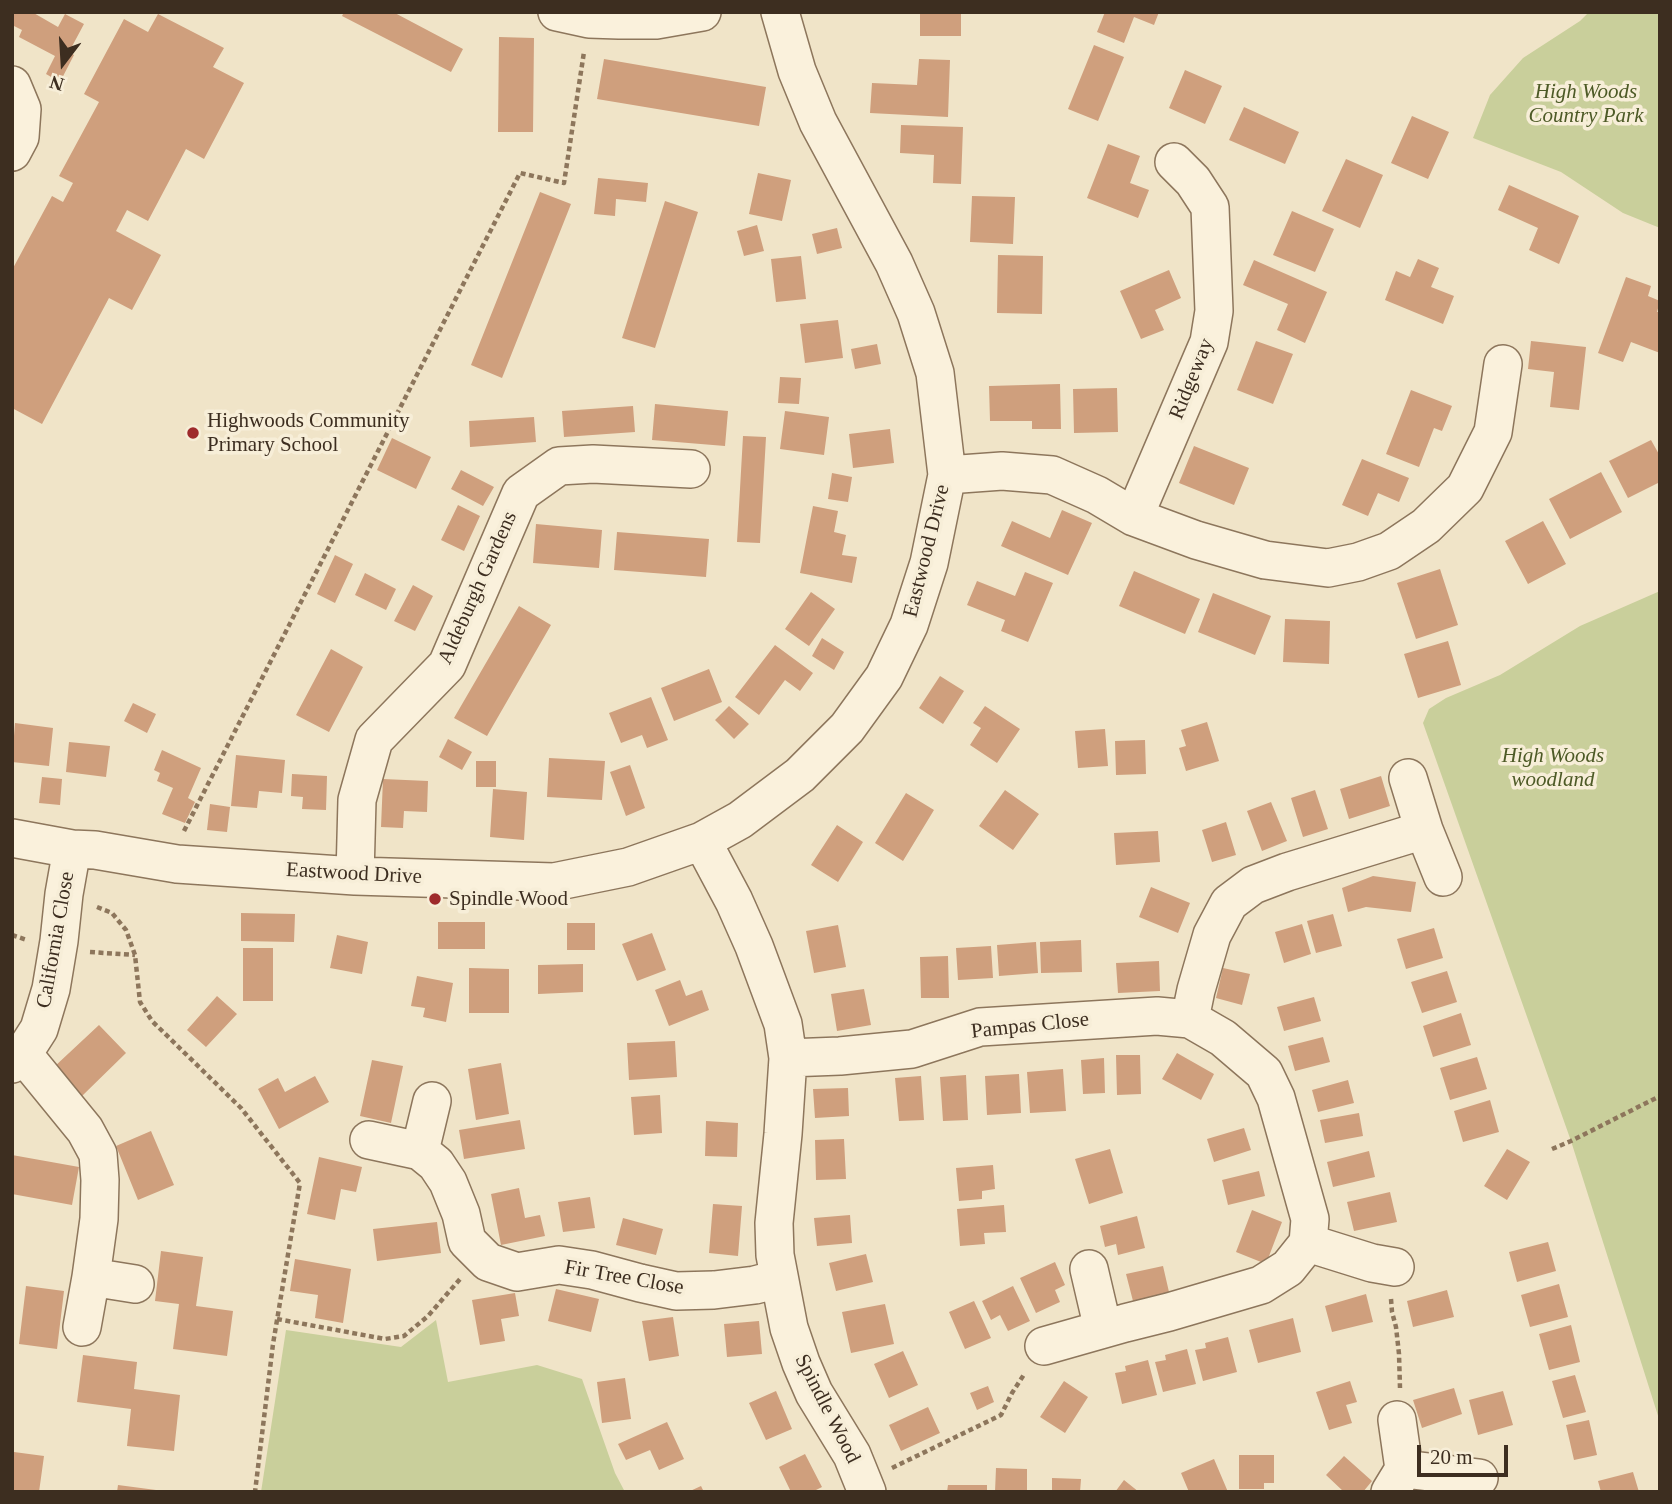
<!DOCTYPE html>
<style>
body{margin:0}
#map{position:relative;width:1672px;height:1504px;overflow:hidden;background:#f0e4c8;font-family:Georgia,serif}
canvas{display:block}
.frame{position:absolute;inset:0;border:14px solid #3d2e20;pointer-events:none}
.north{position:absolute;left:28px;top:28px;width:70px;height:70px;-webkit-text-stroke:5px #f7eed8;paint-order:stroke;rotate:197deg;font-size:19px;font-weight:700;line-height:28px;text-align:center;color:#3d2e20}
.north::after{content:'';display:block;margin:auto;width:24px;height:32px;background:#3d2e20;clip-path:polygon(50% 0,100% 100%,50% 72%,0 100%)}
.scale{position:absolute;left:1417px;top:1445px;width:91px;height:32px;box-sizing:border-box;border:4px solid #3d2e20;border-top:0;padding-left:9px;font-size:21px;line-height:24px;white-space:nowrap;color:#3d2e20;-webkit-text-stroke:5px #f7eed8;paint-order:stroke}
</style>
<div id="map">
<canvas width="1672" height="1504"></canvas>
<div class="frame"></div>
<div class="north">N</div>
<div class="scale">20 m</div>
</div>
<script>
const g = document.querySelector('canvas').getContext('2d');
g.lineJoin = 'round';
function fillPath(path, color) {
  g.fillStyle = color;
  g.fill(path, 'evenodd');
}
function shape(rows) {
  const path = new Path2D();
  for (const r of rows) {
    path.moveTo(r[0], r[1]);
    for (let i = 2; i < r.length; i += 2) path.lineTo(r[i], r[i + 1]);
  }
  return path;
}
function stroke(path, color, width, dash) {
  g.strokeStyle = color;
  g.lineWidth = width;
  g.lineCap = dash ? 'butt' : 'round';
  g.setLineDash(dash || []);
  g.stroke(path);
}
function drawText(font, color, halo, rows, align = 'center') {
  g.font = font + ' Georgia,serif';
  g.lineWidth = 7;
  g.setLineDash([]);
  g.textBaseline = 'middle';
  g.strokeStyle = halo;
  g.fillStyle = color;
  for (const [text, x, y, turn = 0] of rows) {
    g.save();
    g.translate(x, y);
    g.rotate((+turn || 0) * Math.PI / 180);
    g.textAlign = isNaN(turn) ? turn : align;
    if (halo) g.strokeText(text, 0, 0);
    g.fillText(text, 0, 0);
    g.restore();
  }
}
fillPath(shape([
 [1589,12,1660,12,1660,228,1623,213,1561,172,1473,138,1490,95,1523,58,1580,21],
 [1660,591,1660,1422,1571,1141,1423,723,1429,709,1446,698,1500,675,1580,626],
 [436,1320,448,1382,537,1365,582,1379,615,1473,625,1492,261,1492,286,1330,401,1347]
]), '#c9cf9b');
fillPath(shape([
 [12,12,32,12,58,27,65,14,84,24,69,52,74,55,60,82,46,74,55,56,19,37,22,30,12,25],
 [344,12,393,12,463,49,451,72,342,16],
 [920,12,961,12,961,36,920,36],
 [1105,12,1159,12,1154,25,1134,17,1124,43,1097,32],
 [158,14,224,48,213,67,244,83,204,159,186,149,148,221,127,210,116,231,161,255,132,310,109,298,42,424,12,408,12,270,52,196,63,202,73,183,59,176,99,102,84,94,124,19,148,32],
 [499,37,534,38,533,132,498,132],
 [1094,45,1124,57,1098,121,1068,109],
 [604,59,766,87,759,126,597,99],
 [919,59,950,60,948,117,870,113,872,83,917,85],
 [1185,70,1222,86,1205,124,1169,108],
 [1244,107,1299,132,1285,164,1229,140],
 [1412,116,1449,132,1428,179,1391,163],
 [901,125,963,127,961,184,933,183,934,155,900,153],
 [1108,144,1140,156,1130,183,1149,190,1138,218,1087,198],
 [1346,159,1383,175,1360,228,1322,211],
 [758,173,791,180,782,221,749,214],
 [598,178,648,183,646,202,616,199,615,216,594,214],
 [1509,185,1579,216,1559,264,1529,250,1538,228,1498,210],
 [540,192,571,204,502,378,471,365],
 [972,196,1015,197,1013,244,970,242],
 [665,201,698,212,655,348,622,338],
 [1292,211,1334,229,1315,272,1273,255],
 [757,225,764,251,744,256,737,231],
 [837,228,842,248,817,254,812,234],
 [998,255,1043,256,1042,314,997,313],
 [801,256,806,299,776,302,771,259],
 [1418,259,1439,268,1431,287,1454,296,1443,324,1385,300,1396,271,1410,277],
 [1254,260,1327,292,1305,343,1277,330,1288,304,1243,285],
 [1169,270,1181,298,1155,310,1164,330,1141,339,1120,291],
 [1626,277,1651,286,1648,296,1660,301,1657,312,1660,312,1660,353,1631,342,1623,362,1598,353],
 [838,320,843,358,805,363,800,324],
 [1256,341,1293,354,1273,404,1237,390],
 [1531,341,1586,347,1579,410,1550,407,1554,372,1528,369],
 [877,344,881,364,855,369,851,349],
 [780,377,801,378,799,404,778,403],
 [1060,384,1061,429,1032,429,1032,421,990,421,989,386],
 [1117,388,1118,432,1074,433,1073,389],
 [1411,390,1452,406,1442,431,1434,428,1419,467,1386,454],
 [655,404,728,411,725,446,652,440],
 [633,406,635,432,564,437,562,411],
 [785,411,829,417,824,455,780,449],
 [534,417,536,442,470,447,469,421],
 [890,429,894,463,853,468,849,434],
 [743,436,766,437,760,543,737,542],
 [392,438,431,457,416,489,377,470],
 [1651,440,1660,456,1660,482,1628,498,1609,461],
 [1194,446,1249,468,1234,505,1179,483],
 [1362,459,1409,478,1399,502,1378,493,1368,516,1342,505],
 [461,470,494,487,483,506,451,489],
 [1601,472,1622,512,1570,539,1549,499],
 [832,473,852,477,848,502,828,499],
 [458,505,480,516,464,551,441,540],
 [813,506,838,511,834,532,846,535,842,555,857,557,852,583,800,573],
 [1062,510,1092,523,1068,575,1001,546,1012,521,1050,538],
 [1543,521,1566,564,1528,584,1505,541],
 [536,524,602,530,599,568,533,563],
 [617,532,709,539,706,577,614,570],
 [335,555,353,564,335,603,317,594],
 [1440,569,1458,625,1416,639,1397,583],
 [1134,571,1200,599,1185,634,1119,606],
 [1025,572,1053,583,1028,642,1001,631,1005,620,967,605,977,581,1015,596],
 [365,573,396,589,386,610,355,595],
 [413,585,433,596,415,631,394,621],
 [811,592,835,609,809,646,785,629],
 [1213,593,1271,616,1255,655,1198,632],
 [519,606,551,625,487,736,454,718],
 [1285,619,1330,621,1329,664,1283,662],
 [822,638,844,652,834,670,812,656],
 [1448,641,1461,685,1418,698,1404,654],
 [775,645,813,673,800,691,785,680,759,715,735,697],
 [331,649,363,667,329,732,296,715],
 [709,669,722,702,674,721,661,688],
 [940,676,964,691,943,724,919,708],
 [651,697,668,740,647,748,642,735,621,743,609,713],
 [133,703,156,714,147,733,124,721],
 [729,706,749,724,734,739,715,720],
 [985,706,1020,729,997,763,970,745,981,728,973,723],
 [1207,722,1219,761,1186,771,1179,748,1186,746,1181,730],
 [15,723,53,728,49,766,12,762],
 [1105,729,1108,766,1078,768,1075,731],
 [448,739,472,752,462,770,439,757],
 [1145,740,1146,774,1116,775,1115,741],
 [69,742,110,746,106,777,66,772],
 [162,750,201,768,188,798,195,802,185,823,162,814,173,788,157,781,160,773,154,770],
 [236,755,285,760,282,793,259,791,257,808,231,806],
 [549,758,605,761,602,800,547,797],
 [476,761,496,761,496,787,476,787],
 [630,765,645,808,626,816,610,772],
 [292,774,327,776,326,810,302,809,303,797,291,796],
 [1381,776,1390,806,1349,819,1340,789],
 [42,777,62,779,60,805,39,803],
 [383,779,428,781,427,812,404,811,403,828,381,827],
 [493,789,527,792,524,840,490,837],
 [1005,790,1039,814,1013,850,979,826],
 [1315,790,1328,829,1303,837,1291,798],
 [906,793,934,810,903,861,875,843],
 [1271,802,1287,841,1262,851,1247,811],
 [210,804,230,807,227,832,207,830],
 [1226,822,1236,855,1212,862,1202,830],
 [837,825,863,842,838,882,811,865],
 [1158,831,1160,862,1116,865,1114,833],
 [1373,876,1416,882,1411,912,1366,907,1348,912,1342,888],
 [1151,887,1190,903,1178,933,1139,917],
 [241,913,295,914,294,942,241,941],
 [1333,914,1342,946,1316,953,1307,921],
 [438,922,485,922,485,949,438,949],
 [567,923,595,923,595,950,567,950],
 [1302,924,1311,954,1284,963,1275,932],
 [838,925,846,967,814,973,806,931],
 [1434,928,1443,958,1406,969,1397,939],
 [652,933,666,970,637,981,622,944],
 [337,935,368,942,362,974,330,968],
 [1081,940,1082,972,1041,973,1040,942],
 [1036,942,1038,973,999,976,997,945],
 [991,946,993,978,958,980,956,948],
 [243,948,273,948,273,1001,243,1001],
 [948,956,949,998,921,998,920,957],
 [1159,961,1160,991,1118,993,1116,963],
 [583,964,583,992,538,994,538,965],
 [469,968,509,969,509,1013,469,1013],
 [1223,968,1250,974,1242,1005,1216,998],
 [1447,971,1457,1002,1422,1013,1411,982],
 [417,976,453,983,446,1022,423,1017,425,1008,411,1006],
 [680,980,686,996,702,990,709,1010,669,1026,655,990],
 [864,989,871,1025,837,1031,831,994],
 [217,996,237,1014,206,1047,187,1030],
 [1314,997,1321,1021,1284,1031,1277,1007],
 [1461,1013,1471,1045,1433,1057,1423,1026],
 [99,1025,126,1053,82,1096,54,1067],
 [1323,1037,1330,1062,1295,1071,1288,1046],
 [675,1041,677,1077,629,1080,627,1043],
 [1177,1053,1214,1074,1201,1100,1162,1079],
 [1116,1055,1140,1055,1141,1094,1117,1095],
 [1477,1057,1487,1089,1450,1100,1440,1068],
 [1104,1058,1105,1093,1083,1094,1081,1060],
 [372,1060,403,1066,391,1123,360,1116],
 [501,1063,509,1114,476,1120,468,1069],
 [1063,1069,1066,1111,1030,1113,1027,1072],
 [1019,1074,1021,1113,987,1115,985,1076],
 [966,1075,968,1120,943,1121,940,1077],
 [315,1076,329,1102,279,1129,258,1089,278,1078,285,1092],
 [921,1076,924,1120,899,1121,895,1078],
 [1348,1080,1354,1103,1318,1112,1312,1090],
 [848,1088,849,1116,815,1118,813,1089],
 [660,1095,662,1133,634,1135,631,1097],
 [1490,1100,1499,1132,1463,1142,1454,1111],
 [1359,1113,1363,1136,1325,1143,1320,1120],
 [520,1120,525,1149,464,1159,459,1130],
 [706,1121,738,1123,737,1157,705,1156],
 [1244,1128,1251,1150,1214,1162,1207,1139],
 [151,1131,174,1185,138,1200,116,1146],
 [844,1139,846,1179,816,1180,815,1140],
 [1110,1149,1123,1193,1089,1204,1075,1159],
 [1507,1149,1530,1162,1507,1200,1484,1186],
 [1369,1151,1375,1177,1333,1187,1327,1162],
 [12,1155,79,1167,72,1205,12,1194],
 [319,1157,362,1167,356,1192,341,1189,335,1220,307,1214],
 [993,1165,995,1189,982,1191,982,1199,959,1201,956,1168],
 [1259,1171,1265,1196,1228,1205,1222,1180],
 [519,1188,525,1218,540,1215,545,1236,501,1245,491,1194],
 [1390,1192,1397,1222,1354,1231,1347,1202],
 [590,1197,595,1228,563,1232,558,1202],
 [713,1204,742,1206,738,1256,709,1253],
 [1004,1205,1006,1232,984,1233,985,1244,960,1246,957,1209],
 [1252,1210,1282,1222,1266,1264,1236,1252],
 [850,1215,852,1243,817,1246,814,1218],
 [1137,1216,1145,1248,1118,1255,1116,1244,1105,1247,1100,1226],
 [623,1218,663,1229,656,1255,616,1245],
 [437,1222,441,1253,377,1261,373,1229],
 [1548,1242,1556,1271,1517,1282,1509,1252],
 [161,1251,203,1257,196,1306,233,1311,227,1356,173,1349,179,1304,155,1301],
 [866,1254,873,1282,836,1291,829,1263],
 [295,1259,351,1269,343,1323,315,1318,318,1295,290,1291],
 [1055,1262,1065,1285,1055,1290,1060,1302,1036,1313,1020,1278],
 [1163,1266,1169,1292,1133,1301,1126,1274],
 [1559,1284,1568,1317,1530,1327,1521,1295],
 [26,1286,64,1291,57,1349,19,1344],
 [1013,1286,1030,1321,1008,1331,1000,1315,991,1320,982,1301],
 [556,1289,599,1299,591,1332,548,1321],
 [1447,1290,1454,1317,1413,1327,1407,1301],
 [515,1293,519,1316,501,1319,505,1341,480,1345,472,1300],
 [1366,1294,1373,1322,1332,1332,1325,1306],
 [974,1301,991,1338,965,1349,949,1312],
 [885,1304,894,1344,851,1353,842,1312],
 [673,1317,679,1356,649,1361,642,1321],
 [1293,1318,1301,1352,1258,1363,1249,1330],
 [759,1321,762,1354,727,1357,724,1324],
 [1571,1325,1580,1362,1549,1370,1539,1334],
 [1228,1337,1237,1372,1203,1381,1195,1350,1206,1348,1205,1343],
 [1187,1349,1196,1384,1163,1392,1155,1362,1166,1360,1165,1355],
 [903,1351,918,1385,889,1398,874,1364],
 [83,1355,137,1362,134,1389,180,1395,174,1451,127,1446,131,1409,77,1402],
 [1148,1360,1157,1395,1122,1404,1115,1373,1126,1371,1125,1366],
 [1575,1375,1586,1412,1563,1418,1552,1381],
 [625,1378,631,1419,602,1423,597,1382],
 [1064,1381,1088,1397,1065,1433,1040,1417],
 [1350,1381,1357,1402,1346,1405,1352,1423,1329,1430,1316,1392],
 [988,1386,994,1402,977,1410,970,1393],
 [1454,1388,1462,1414,1422,1428,1413,1400],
 [776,1391,792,1429,766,1440,749,1403],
 [1503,1391,1513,1425,1478,1435,1469,1400],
 [928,1407,940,1433,901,1451,889,1425],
 [1589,1420,1597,1455,1574,1460,1566,1425],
 [667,1422,684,1459,659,1470,650,1450,626,1460,618,1444],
 [14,1452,44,1456,39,1492,12,1492],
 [805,1454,822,1487,812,1492,791,1492,779,1467],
 [1239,1455,1274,1455,1274,1483,1264,1483,1264,1489,1239,1489],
 [1344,1456,1372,1481,1363,1492,1344,1492,1326,1475],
 [1214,1459,1228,1492,1189,1492,1181,1473],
 [996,1468,1027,1469,1027,1492,995,1492],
 [1633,1472,1639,1492,1601,1492,1598,1481],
 [1052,1478,1081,1479,1080,1492,1052,1492],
 [1124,1480,1139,1492,1115,1492],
 [118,1485,156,1490,156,1492,117,1492],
 [948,1485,987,1485,987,1492,947,1492],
 [701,1486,704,1492,688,1492]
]), '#cf9f7d');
const street = shape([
 [557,12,589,19,619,20,656,20,702,12],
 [12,85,22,109,20,137,12,152],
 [947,475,1002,471,1052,475,1097,495,1134,517,1196,540,1265,560,1328,568,1358,562,1389,551,1426,526,1465,488,1493,432,1503,364],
 [1134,517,1209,342,1214,311,1210,207,1193,181,1174,162],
 [1408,778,1424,830,1443,877],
 [12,838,72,849,95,850,177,864,355,876,554,882,628,867,702,841,740,820,800,775,847,728,884,677,909,625,929,563,947,475,935,373,916,313,894,263,818,122,797,71,780,12],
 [702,841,734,901,754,946,783,1024,788,1058,783,1134,774,1223,775,1255,789,1328,801,1363,814,1393,852,1455,867,1492],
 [355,876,357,800,374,740,447,665,521,493,559,466,593,464,691,469],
 [1190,1019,1196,990,1212,935,1229,903,1253,885,1287,872,1424,830],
 [23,1054,85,1130,98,1154,100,1180,99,1219,91,1277,82,1327],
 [788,1058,840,1056,912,1049,980,1027,1157,1016,1190,1019,1223,1038,1264,1073,1276,1098,1310,1219,1308,1243],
 [12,1064,23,1054,39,1029,51,989,59,941,64,894,72,849],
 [432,1101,420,1151,436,1164,448,1182,461,1214,467,1241,488,1262,517,1272,559,1265,592,1270,640,1283,676,1291,714,1290,755,1285,778,1279],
 [369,1140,420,1151],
 [1089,1269,1103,1329],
 [91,1277,135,1284],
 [1044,1346,1125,1323,1169,1312,1261,1285,1288,1268,1308,1243,1372,1263,1395,1267],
 [1404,1469,1479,1478],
 [1390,1492,1404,1469,1397,1420]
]);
stroke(street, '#8d765c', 40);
stroke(shape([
 [184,831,520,173,564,183,584,52],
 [97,907,112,913,126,930,135,955,140,1002,152,1021,241,1108,300,1183,273,1344,255,1492],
 [12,935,27,940],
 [90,952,135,955],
 [1552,1149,1571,1141,1660,1096],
 [1391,1299,1392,1312,1396,1327,1399,1354,1400,1388],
 [277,1319,385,1339,404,1336,428,1316,460,1279],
 [892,1468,1001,1415,1012,1393,1025,1373]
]), '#8d765c', 4.5, [5, 3.5]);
stroke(street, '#faf1dc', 37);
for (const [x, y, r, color] of [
 [193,433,7,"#9e2a2b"],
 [435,899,7,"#9e2a2b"]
]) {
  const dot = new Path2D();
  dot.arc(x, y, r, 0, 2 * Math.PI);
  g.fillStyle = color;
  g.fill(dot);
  stroke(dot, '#f7eed8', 2.5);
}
drawText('italic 21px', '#4d5a26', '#f7eed8', [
 ["High Woods",1586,92],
 ["Country Park",1586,116],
 ["High Woods",1553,756],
 ["woodland",1553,780]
]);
drawText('21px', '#3d2e20', '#f7eed8', [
 ["Ridgeway",1192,379,-68],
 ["Eastwood Drive",927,551,-76],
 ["Aldeburgh Gardens",478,588,-66],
 ["Eastwood Drive",354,874,3],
 ["California Close",56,940,-80],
 ["Pampas Close",1030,1026,-6],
 ["Fir Tree Close",624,1278,10],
 ["Spindle Wood",827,1409,63]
]);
drawText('21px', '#3d2e20', '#f7eed8', [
 ["Highwoods Community",207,421],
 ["Primary School",207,445],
 ["Spindle Wood",449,899]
], 'left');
</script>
